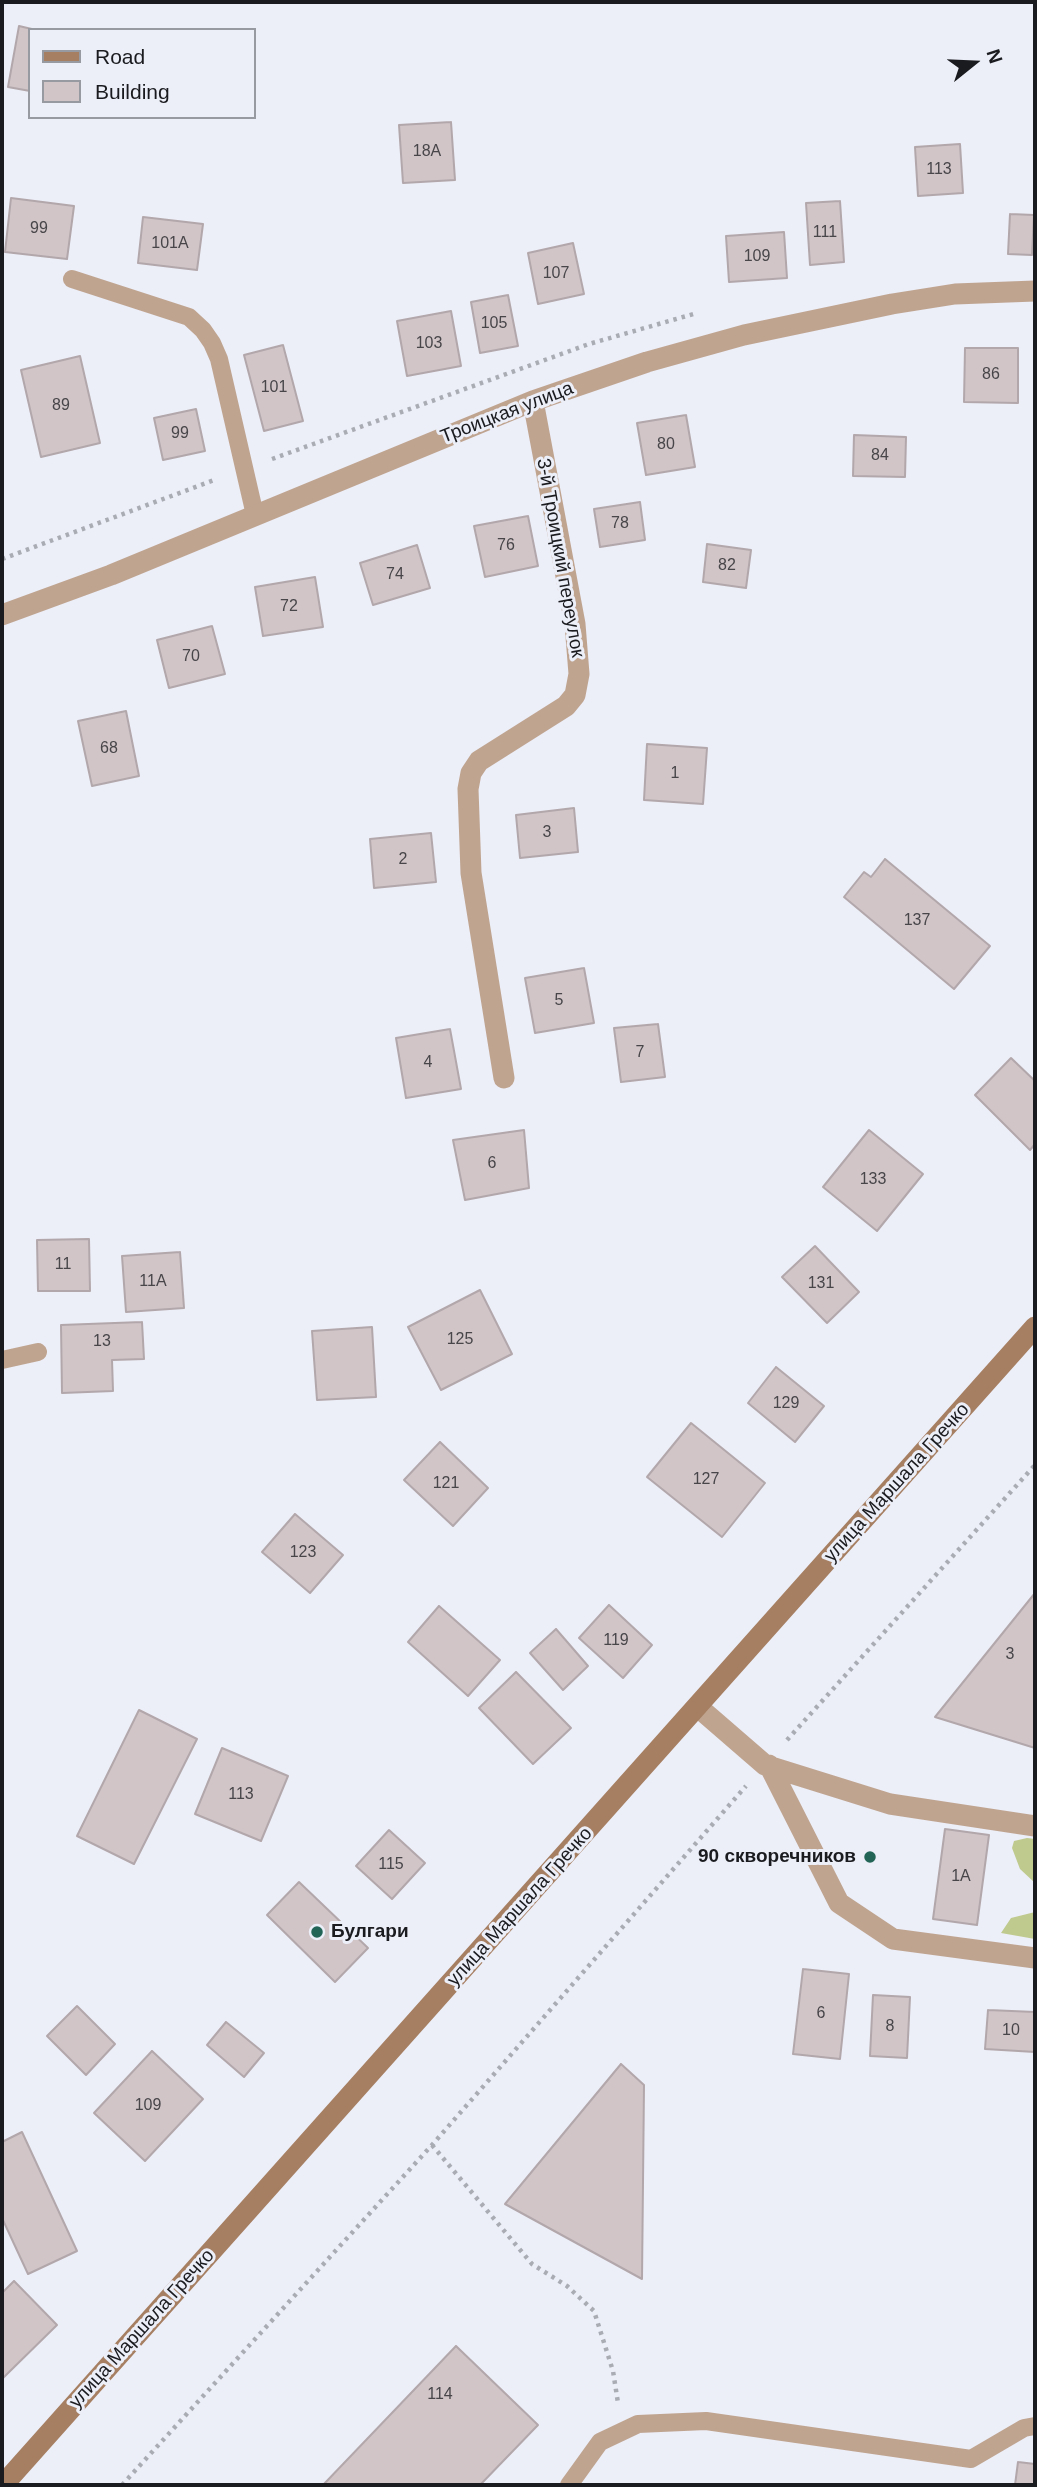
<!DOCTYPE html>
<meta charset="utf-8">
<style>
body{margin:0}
#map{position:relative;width:1037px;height:2487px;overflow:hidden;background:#eceef8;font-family:Arial,sans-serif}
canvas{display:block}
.frame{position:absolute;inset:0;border:4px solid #1a1b1f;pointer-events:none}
.legend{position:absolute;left:28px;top:28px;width:228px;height:91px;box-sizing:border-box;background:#eceef8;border:2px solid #989aa1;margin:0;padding:9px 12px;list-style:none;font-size:21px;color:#1a1b1f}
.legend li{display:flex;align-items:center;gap:14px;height:35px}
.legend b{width:35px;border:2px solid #989aa1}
.north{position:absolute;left:939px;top:28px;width:70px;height:70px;-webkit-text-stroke:5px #eceef8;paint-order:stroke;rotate:72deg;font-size:19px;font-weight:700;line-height:28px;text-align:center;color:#1a1b1f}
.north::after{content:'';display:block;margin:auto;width:24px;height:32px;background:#1a1b1f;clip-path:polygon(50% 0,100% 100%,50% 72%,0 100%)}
</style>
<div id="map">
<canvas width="1037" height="2487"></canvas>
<div class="frame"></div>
<ul class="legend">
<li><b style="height:9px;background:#a67f62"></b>Road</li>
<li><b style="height:19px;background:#d1c5c8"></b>Building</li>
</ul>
<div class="north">N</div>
</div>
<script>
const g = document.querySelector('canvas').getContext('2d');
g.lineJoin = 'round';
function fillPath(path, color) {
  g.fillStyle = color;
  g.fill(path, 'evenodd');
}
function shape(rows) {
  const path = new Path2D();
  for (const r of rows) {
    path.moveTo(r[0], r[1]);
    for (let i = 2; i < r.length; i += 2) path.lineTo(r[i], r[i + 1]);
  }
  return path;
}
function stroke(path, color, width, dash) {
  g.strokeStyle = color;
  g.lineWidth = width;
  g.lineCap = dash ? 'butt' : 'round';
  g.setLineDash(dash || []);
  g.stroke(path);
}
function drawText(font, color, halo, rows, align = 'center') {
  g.font = font + ' Arial,sans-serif';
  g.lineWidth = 6;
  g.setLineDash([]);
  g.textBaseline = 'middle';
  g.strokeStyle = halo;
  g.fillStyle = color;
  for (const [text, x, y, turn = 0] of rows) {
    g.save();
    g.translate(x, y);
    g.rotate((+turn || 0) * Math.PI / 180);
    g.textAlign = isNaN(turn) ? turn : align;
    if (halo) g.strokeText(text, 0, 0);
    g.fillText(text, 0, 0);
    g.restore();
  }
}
fillPath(shape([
 [1027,1838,1035,1839,1035,1883,1020,1869,1012,1848,1014,1841],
 [1035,1912,1035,1939,1001,1933,1011,1918]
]), '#bfca8e');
const building = shape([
 [19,26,36,30,30,30,30,91,8,87,19,26],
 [451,122,455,180,403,183,399,125,451,122],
 [960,144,963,193,918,196,915,147,960,144],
 [11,198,74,206,67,259,5,252,11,198],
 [840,201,844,262,810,265,806,203,840,201],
 [1010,214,1034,215,1032,255,1008,254,1010,214],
 [143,217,203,224,197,270,138,263,143,217],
 [784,232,787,278,729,282,726,236,784,232],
 [573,243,584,294,538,304,528,253,573,243],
 [508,295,518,346,480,353,471,302,508,295],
 [451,311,461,366,407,376,397,321,451,311],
 [283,345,303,421,264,431,244,355,283,345],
 [965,348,1018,348,1018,403,964,402,965,348],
 [80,356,100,443,41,457,21,370,80,356],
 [196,409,205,451,163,460,154,418,196,409],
 [686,415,695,467,646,475,637,423,686,415],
 [854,435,906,437,905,477,853,476,854,435],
 [640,502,645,540,600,547,594,509,640,502],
 [528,516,538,566,485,577,474,526,528,516],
 [707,544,751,550,746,588,703,582,707,544],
 [417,545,430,588,373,605,360,563,417,545],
 [315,577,323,627,263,636,255,587,315,577],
 [212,626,225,674,169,688,157,640,212,626],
 [126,711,139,776,92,786,78,721,126,711],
 [647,744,707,748,703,804,644,800,647,744],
 [574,808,578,852,520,858,516,815,574,808],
 [431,833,436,882,374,888,370,839,431,833],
 [885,859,990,946,954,989,844,897,864,872,871,877,885,859],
 [584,968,594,1023,535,1033,525,978,584,968],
 [658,1024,665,1077,621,1082,614,1028,658,1024],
 [450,1029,461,1089,406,1098,396,1038,450,1029],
 [1011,1058,1035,1081,1035,1144,1030,1150,975,1095,1011,1058],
 [524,1130,529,1188,465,1200,453,1140,524,1130],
 [869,1130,923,1174,877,1231,823,1187,869,1130],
 [89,1239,90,1291,38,1291,37,1240,89,1239],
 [815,1246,859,1292,827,1323,782,1277,815,1246],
 [180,1252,184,1308,126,1312,122,1256,180,1252],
 [480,1290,512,1354,441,1390,408,1327,480,1290],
 [142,1322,144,1359,112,1360,113,1391,62,1393,61,1325,142,1322],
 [372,1327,376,1397,317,1400,312,1331,372,1327],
 [776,1367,824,1406,795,1442,748,1403,776,1367],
 [691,1423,765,1483,722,1537,647,1477,691,1423],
 [440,1442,488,1488,453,1526,404,1480,440,1442],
 [295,1514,343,1555,310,1593,262,1552,295,1514],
 [1035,1593,1035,1748,935,1717,1035,1593],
 [609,1605,652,1645,623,1678,579,1638,609,1605],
 [439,1606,500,1660,468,1696,408,1642,439,1606],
 [556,1629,588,1666,563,1690,530,1653,556,1629],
 [516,1672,571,1728,533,1764,479,1708,516,1672],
 [139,1710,197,1739,134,1864,77,1836,139,1710],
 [222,1748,288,1776,261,1841,195,1814,222,1748],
 [945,1829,989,1835,977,1925,933,1919,945,1829],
 [389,1830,425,1863,392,1899,356,1866,389,1830],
 [299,1882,368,1948,335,1982,267,1915,299,1882],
 [803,1969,849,1974,840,2059,793,2054,803,1969],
 [873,1995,910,1997,907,2058,870,2056,873,1995],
 [77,2006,115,2044,86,2075,47,2036,77,2006],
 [988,2010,1035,2012,1035,2052,985,2049,988,2010],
 [226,2022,264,2053,244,2077,207,2045,226,2022],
 [152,2051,203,2099,145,2161,94,2113,152,2051],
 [621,2064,644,2085,642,2279,505,2204,621,2064],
 [22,2132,77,2251,28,2274,2,2218,2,2142,22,2132],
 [14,2281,57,2325,2,2379,2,2293,14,2281],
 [456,2346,538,2425,480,2485,323,2485,456,2346],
 [1018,2462,1035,2464,1035,2485,1015,2485,1018,2462]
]);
fillPath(building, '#d1c5c8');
stroke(building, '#b2a7aa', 2);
stroke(shape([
 [272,459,589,344,697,313],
 [2,559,217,479],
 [787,1740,1035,1465],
 [432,2145,532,2264,567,2286,594,2311,613,2371,618,2403],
 [122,2485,432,2145,746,1786]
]), '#aaacb4', 4.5, [3.5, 5]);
stroke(shape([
 [72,279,189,317,203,330,212,343,219,359,255,515],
 [2,1360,38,1352],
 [569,2485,600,2442,638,2424,706,2421,971,2459,1024,2428,1035,2426]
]), '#bfa490', 18);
stroke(shape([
 [2,615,111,575,533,401,647,362,744,335,892,304,955,294,1035,291],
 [504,1078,471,873,468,789,471,773,479,761,566,706,575,695,579,674,575,624,533,401],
 [698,1707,765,1765,890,1804,1035,1826],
 [769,1765,839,1903,893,1939,1035,1958]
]), '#bfa490', 21);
stroke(shape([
 [3,2485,1035,1327]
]), '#a67f62', 21);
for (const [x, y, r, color] of [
 [870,1857,7,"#226556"],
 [317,1932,7,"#226556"]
]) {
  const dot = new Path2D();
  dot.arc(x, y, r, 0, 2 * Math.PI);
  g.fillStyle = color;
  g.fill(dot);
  stroke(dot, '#eceef8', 2.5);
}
drawText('16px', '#484649', null, [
 ["18А",427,152],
 ["113",939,170],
 ["99",39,229],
 ["111",825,233],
 ["101А",170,244],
 ["109",757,257],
 ["107",556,274],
 ["105",494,324],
 ["103",429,344],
 ["86",991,375],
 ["101",274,388],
 ["89",61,406],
 ["99",180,434],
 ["80",666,445],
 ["84",880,456],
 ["78",620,524],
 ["76",506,546],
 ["82",727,566],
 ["74",395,575],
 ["72",289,607],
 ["70",191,657],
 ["68",109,749],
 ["1",675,774],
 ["3",547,833],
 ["2",403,860],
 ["137",917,921],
 ["5",559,1001],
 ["7",640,1053],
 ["4",428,1063],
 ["6",492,1164],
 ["133",873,1180],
 ["11",63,1265],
 ["11А",153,1282],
 ["131",821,1284],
 ["125",460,1340],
 ["13",102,1342],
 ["129",786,1404],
 ["127",706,1480],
 ["121",446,1484],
 ["123",303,1553],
 ["119",616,1641],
 ["3",1010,1655],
 ["113",241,1795],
 ["115",391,1865],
 ["1А",961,1877],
 ["6",821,2014],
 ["8",890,2027],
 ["10",1011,2031],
 ["109",148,2106],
 ["114",440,2395]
]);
drawText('19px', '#1a1b1f', '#eceef8', [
 ["Троицкая улица",507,413,-21],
 ["3-й Троицкий переулок",560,558,80],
 ["улица Маршала Гречко",897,1483,-48],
 ["улица Маршала Гречко",520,1907,-48],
 ["улица Маршала Гречко",142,2329,-48]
]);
drawText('bold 19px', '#1a1b1f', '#eceef8', [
 ["90 скворечников",856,1857],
 ["Булгари",331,1932,"left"]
], 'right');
</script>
